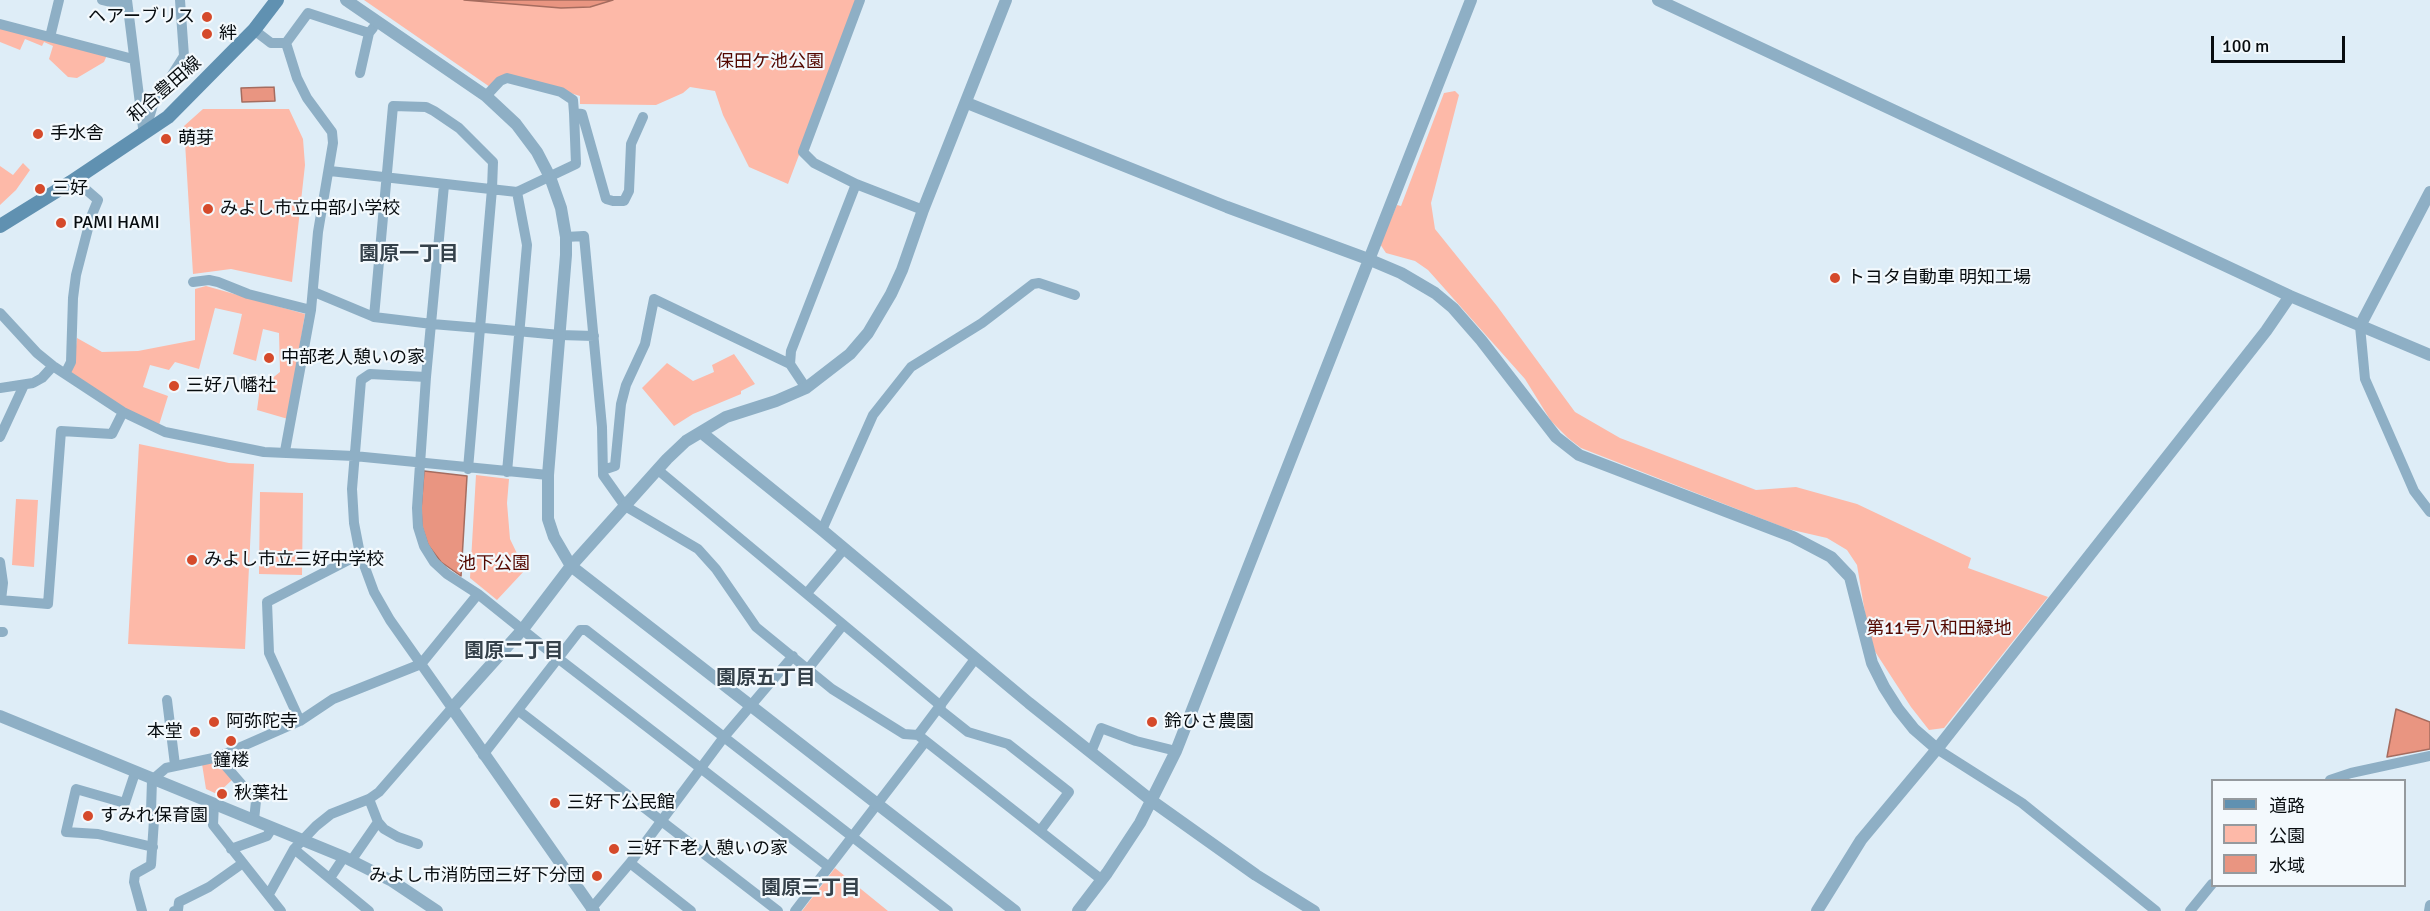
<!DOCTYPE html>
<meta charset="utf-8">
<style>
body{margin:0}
#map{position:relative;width:2430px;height:911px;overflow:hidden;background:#deedf7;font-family:Signika,"Noto Sans JP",sans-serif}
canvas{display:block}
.legend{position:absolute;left:2211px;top:779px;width:195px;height:108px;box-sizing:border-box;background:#f3f9fd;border:2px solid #959a9e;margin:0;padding:8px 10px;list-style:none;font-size:18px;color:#070c0f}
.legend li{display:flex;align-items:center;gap:12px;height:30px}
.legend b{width:30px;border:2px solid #959a9e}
.scale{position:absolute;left:2211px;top:36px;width:134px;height:27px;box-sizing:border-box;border:3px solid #070c0f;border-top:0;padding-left:8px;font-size:18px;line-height:21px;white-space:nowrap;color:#070c0f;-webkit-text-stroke:4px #f3f9fd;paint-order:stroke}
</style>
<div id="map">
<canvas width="2430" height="911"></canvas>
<ul class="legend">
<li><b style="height:8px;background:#6091b1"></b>道路</li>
<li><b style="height:16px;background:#fdb9a8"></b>公園</li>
<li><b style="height:16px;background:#e99581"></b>水域</li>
</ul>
<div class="scale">100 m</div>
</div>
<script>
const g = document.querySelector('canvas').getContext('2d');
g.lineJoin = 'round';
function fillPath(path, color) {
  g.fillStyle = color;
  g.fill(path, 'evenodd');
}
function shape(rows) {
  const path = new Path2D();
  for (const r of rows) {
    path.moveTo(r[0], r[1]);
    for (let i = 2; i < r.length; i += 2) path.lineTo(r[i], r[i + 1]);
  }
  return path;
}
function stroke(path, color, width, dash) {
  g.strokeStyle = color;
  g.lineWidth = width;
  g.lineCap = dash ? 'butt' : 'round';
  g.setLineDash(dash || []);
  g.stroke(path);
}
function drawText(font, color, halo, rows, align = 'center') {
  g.font = font + ' Signika,"Noto Sans JP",sans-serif';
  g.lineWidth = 4.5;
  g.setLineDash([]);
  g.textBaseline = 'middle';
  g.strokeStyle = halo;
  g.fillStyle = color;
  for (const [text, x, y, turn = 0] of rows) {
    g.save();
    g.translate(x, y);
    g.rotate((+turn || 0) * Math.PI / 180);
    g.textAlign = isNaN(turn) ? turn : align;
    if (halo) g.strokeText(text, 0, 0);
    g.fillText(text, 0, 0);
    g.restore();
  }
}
fillPath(shape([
 [364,0,858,0,788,184,749,167,723,115,715,91,690,87,683,93,656,105,580,104,580,96,508,74,490,87],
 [0,27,107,55,104,62,77,78,68,77,49,59,53,46,44,42,42,46,25,39,20,50,0,42],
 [1455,91,1459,95,1431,203,1435,229,1497,306,1575,412,1620,438,1756,490,1796,487,1857,504,1971,558,1968,568,2048,597,1944,728,1929,730,1911,707,1874,650,1868,631,1857,565,1847,550,1827,538,1788,529,1581,448,1568,438,1551,421,1525,379,1428,270,1415,261,1386,253,1380,244,1397,205,1401,206,1444,93],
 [203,109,289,109,303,139,305,165,292,282,231,269,193,274,184,126],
 [23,163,30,170,16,190,0,205,0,166,13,175],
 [206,286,305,314,288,419,257,410,260,388,280,372,279,333,263,329,256,361,233,354,242,314,215,308,199,369,175,362,169,370,150,365,143,387,168,396,159,425,122,408,70,373,74,363,77,338,102,352,138,351,195,340,195,289],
 [734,354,755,384,741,391,741,394,693,414,674,426,642,388,667,363,693,381,714,372,712,365],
 [139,444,229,463,254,464,245,649,128,644],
 [476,475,509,479,507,503,510,539,525,570,497,600,470,578],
 [260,492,303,493,302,575,259,574],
 [16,499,38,500,34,567,12,565],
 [220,762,233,779,217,794,206,789,202,764],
 [835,868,888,911,802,911]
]), '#fdb9a8');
const water = shape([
 [464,0,613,0,590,7,561,8,464,0],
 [274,87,275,101,242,102,241,88,274,87],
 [424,471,467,476,461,576,441,562,428,545,422,527,421,509,424,471],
 [2396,709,2430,722,2430,749,2387,757,2396,709]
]);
fillPath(water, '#e99581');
stroke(water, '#a56c5f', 1.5);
stroke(shape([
 [102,0,127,6],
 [127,0,143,128],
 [860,0,803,152,814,163,856,184,923,210],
 [0,24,133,59],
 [254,30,271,43,286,43,297,78,307,98,332,132,333,143,318,232,311,310,285,451],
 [50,37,59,0],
 [286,43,308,13,369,33],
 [360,73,369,33,373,28],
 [486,96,500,81,507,78,561,92,573,100,574,113,582,114,606,199,613,201,624,201,629,191,631,144,643,117],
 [144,134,153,105,184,56,180,0],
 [330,171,517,192,576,164,574,113],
 [444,185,426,377,417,508,418,527,424,546,434,562,447,574,478,594,559,659,829,867],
 [566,237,584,236,602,427,603,475,625,506,698,549,716,569,756,627,832,689,904,734,918,735,1102,880],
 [193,282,209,280,218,282,248,294,311,310],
 [314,292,374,317],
 [0,313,37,353,53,366,123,412,165,432,264,452,354,456,548,475],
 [2360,326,2365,379,2414,491,2430,512],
 [790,364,806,388],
 [65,374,71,362,73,298,76,275,91,217,98,200,75,180],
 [0,388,33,383,42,378,53,366],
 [0,437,24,385],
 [468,469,480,328,492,189,493,162,459,128,434,111,426,107,393,106,374,317,432,324,480,328,484,328,560,335,594,336],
 [603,470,615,466,621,404,626,385,645,344,654,299,790,364,791,351,856,184],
 [658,470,941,706],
 [507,472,527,245,517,192],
 [822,530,873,415,911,367,982,323,1033,284,1039,283,1075,295],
 [0,562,3,583,1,600],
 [807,593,844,549],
 [0,600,48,604,61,431,112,434,123,412],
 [0,632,3,632],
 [808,669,843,625],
 [167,700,175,765],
 [939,709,968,732,1008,744,1069,792,1040,831],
 [519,711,778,911],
 [300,721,269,653,267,602,360,554],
 [918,735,975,659],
 [1937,749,2022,803,2156,911],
 [1091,752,1101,728,1136,741,1176,751],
 [483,755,580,630,586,630,948,911],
 [218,757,256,801,254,820],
 [135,773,125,803,76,789,66,832,98,834,153,847],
 [2330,780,2351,773,2430,756],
 [369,799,378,822,384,829,398,837,418,844],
 [214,803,213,825,281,911],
 [231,849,267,836,272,828],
 [294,849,369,911],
 [351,861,378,822],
 [630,863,691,911],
 [330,878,344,857],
 [269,894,294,849,316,826,331,814,369,799,379,792,452,708,390,620,374,592,360,554,354,523,352,489,361,380,370,374,426,377],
 [591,909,630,863,724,737,793,656],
 [142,911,134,882,135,874,151,865,154,820,151,811,152,780,166,768,218,757,300,721,333,699,421,664,478,594],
 [174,911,178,910,179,902,209,887,243,863],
 [795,911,925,742],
 [2190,911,2212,884],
 [2429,911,2430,905]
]), '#8eafc5', 10);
stroke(shape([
 [346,0,486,96,516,124,537,152,550,177,561,208,566,237,566,255,548,475,548,519,554,537,571,566,1015,911],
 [1658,0,2290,296,2430,355],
 [967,103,1227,207,1368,259,1401,273,1435,293,1453,308,1481,340,1556,437,1579,455,1793,537,1831,557,1850,577,1872,663,1884,687,1898,709,1914,729,1937,749],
 [2360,326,2430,192],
 [702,433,822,530,1029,703,1152,801,1256,875,1314,911],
 [0,716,344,857,392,881,437,911],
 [594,911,452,708,523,629,571,566,667,459,686,441,726,417,776,401,806,388,850,354,868,333,891,294,902,270,923,210,1006,0],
 [1078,911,1107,873,1140,823,1176,751,1471,0],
 [1817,911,1861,840,1937,749,2266,331,2290,296]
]), '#8eafc5', 12);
stroke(shape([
 [0,226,71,182,168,117,254,30,277,0]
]), '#6091b1', 14);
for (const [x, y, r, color] of [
 [207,17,6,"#d54a2b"],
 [207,34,6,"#d54a2b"],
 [38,134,6,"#d54a2b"],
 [166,139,6,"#d54a2b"],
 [40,189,6,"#d54a2b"],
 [208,209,6,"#d54a2b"],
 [61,223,6,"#d54a2b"],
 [1835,278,6,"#d54a2b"],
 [269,358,6,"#d54a2b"],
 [174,386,6,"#d54a2b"],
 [192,560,6,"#d54a2b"],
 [214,722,6,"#d54a2b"],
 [1152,722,6,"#d54a2b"],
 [195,732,6,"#d54a2b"],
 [231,741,6,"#d54a2b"],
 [222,794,6,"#d54a2b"],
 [555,803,6,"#d54a2b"],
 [88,816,6,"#d54a2b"],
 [614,849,6,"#d54a2b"],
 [597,876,6,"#d54a2b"]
]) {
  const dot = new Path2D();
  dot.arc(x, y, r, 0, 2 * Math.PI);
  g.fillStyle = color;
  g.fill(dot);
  stroke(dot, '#f3f9fd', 2);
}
drawText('18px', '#070c0f', '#f3f9fd', [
 ["ヘアーブリス",195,17,"right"],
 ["絆",219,34],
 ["手水舎",50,134],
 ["萌芽",178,139],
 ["三好",52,189],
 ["みよし市立中部小学校",220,209],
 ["PAMI HAMI",73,223],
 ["トヨタ自動車 明知工場",1847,278],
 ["中部老人憩いの家",281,358],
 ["三好八幡社",186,386],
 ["みよし市立三好中学校",204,560],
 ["阿弥陀寺",226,722],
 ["鈴ひさ農園",1164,722],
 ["本堂",183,732,"right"],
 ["鐘楼",231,761,"center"],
 ["秋葉社",234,794],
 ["三好下公民館",567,803],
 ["すみれ保育園",100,816],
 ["三好下老人憩いの家",626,849],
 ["みよし市消防団三好下分団",585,876,"right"]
], 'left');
drawText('18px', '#530800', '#f3f9fd', [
 ["保田ケ池公園",770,62],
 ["池下公園",494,564],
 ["第11号八和田緑地",1939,629]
]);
drawText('18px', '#070c0f', '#f3f9fd', [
 ["和合豊田線",165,90,-41]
]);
drawText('bold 20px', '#35414a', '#f3f9fd', [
 ["園原一丁目",409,255],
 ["園原二丁目",514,652],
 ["園原五丁目",766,679],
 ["園原三丁目",811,889]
]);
</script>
